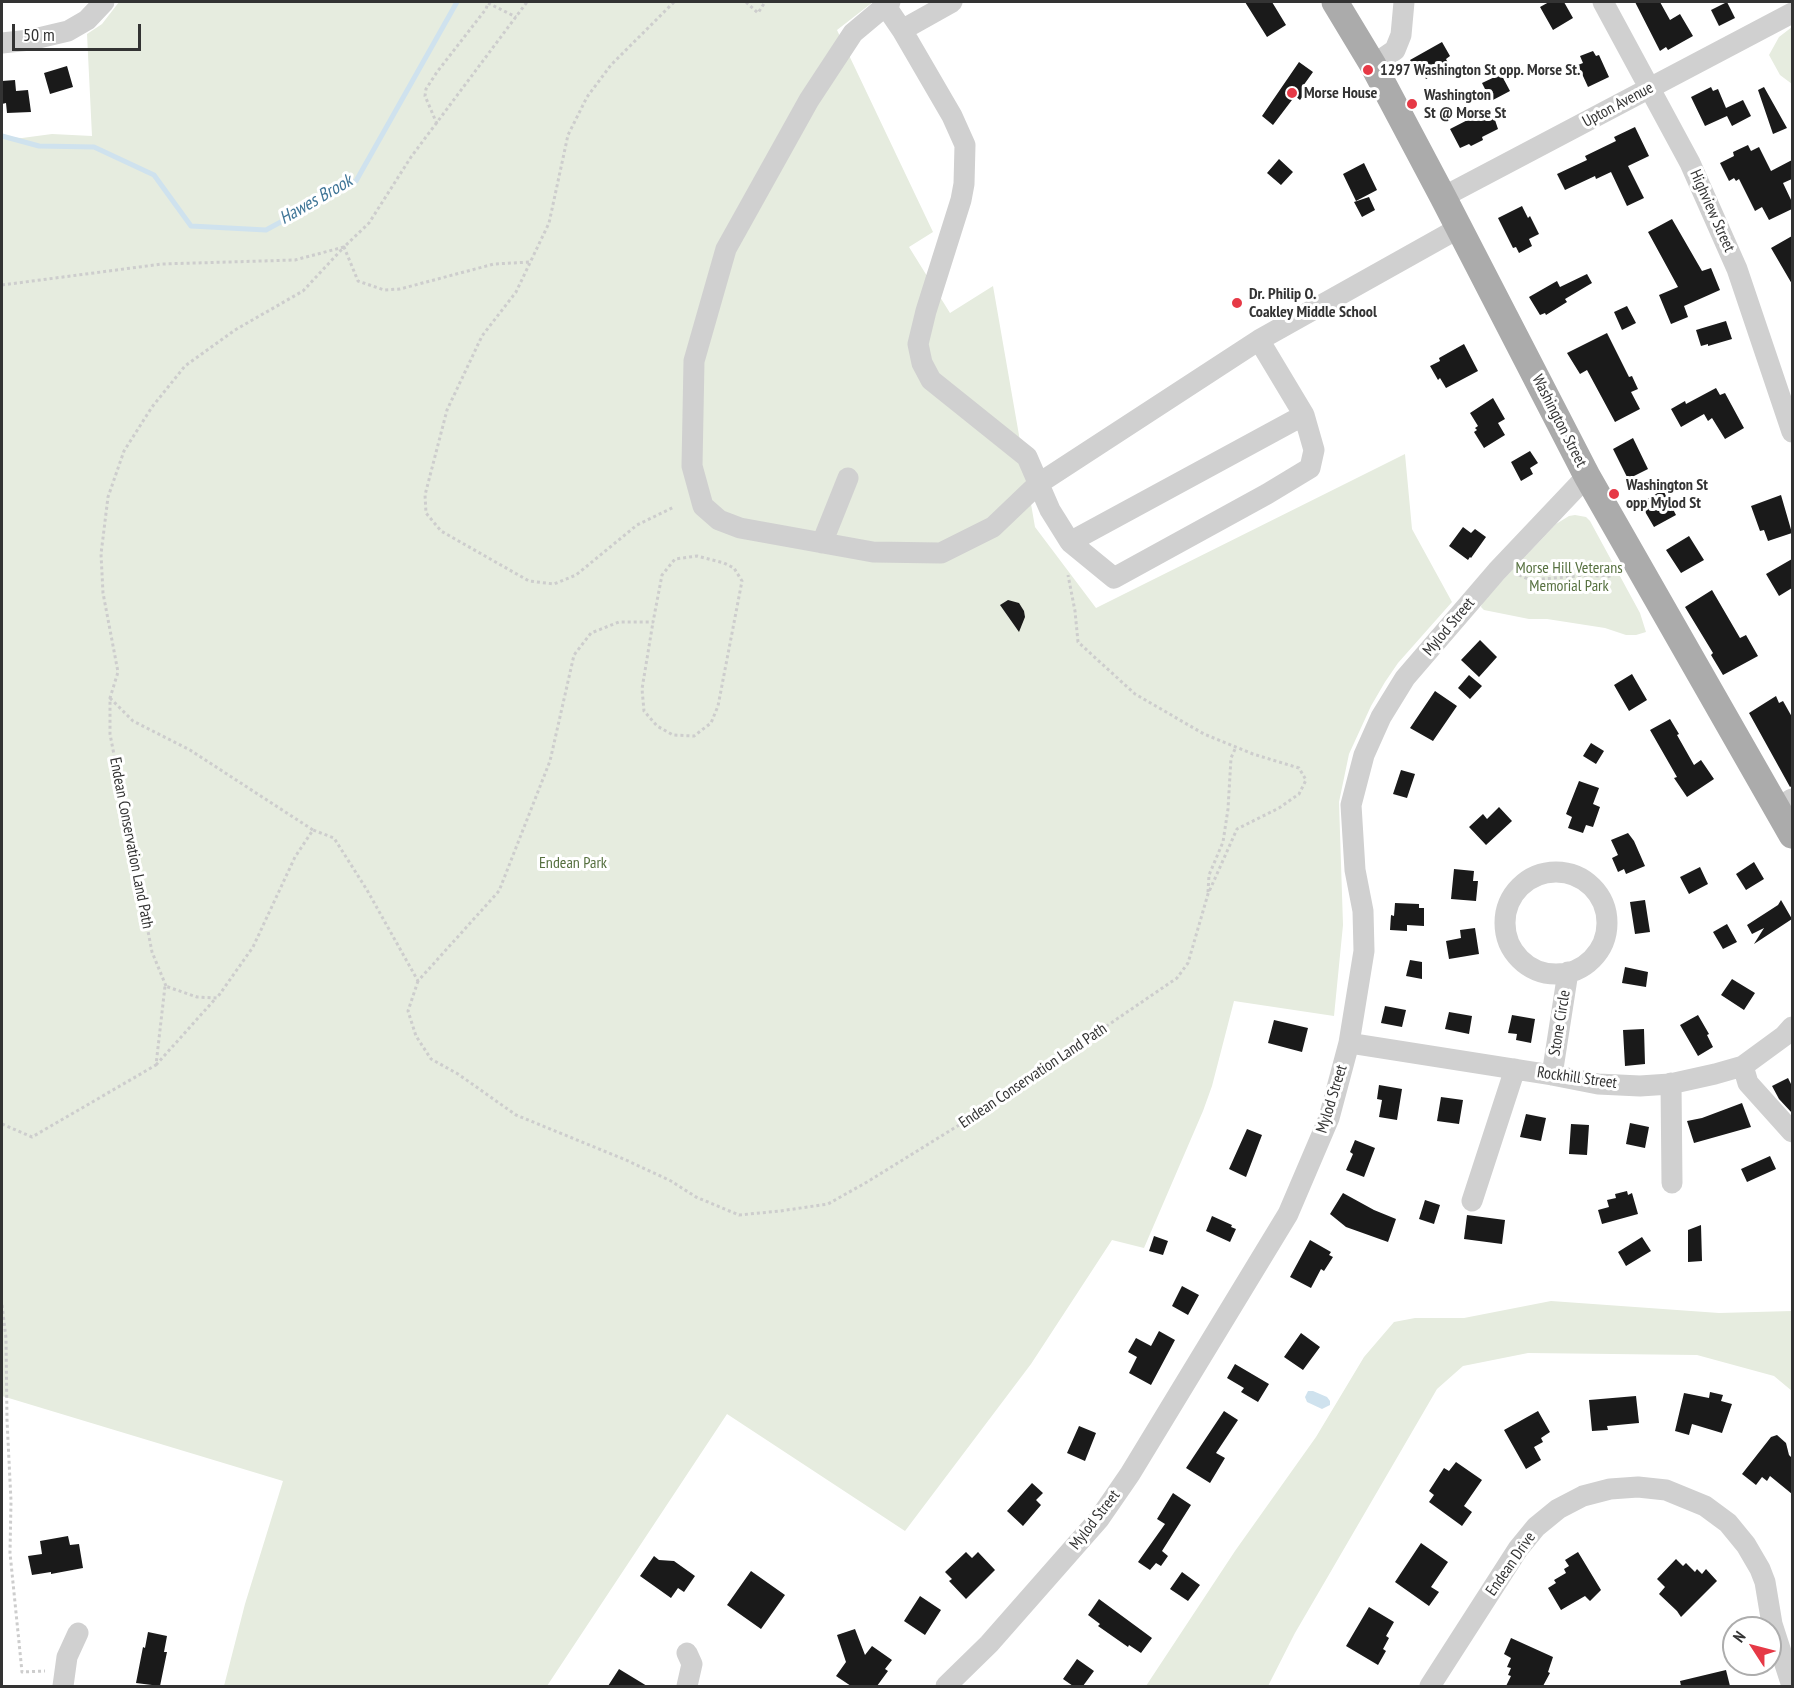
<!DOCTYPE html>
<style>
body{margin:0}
#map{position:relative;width:1794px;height:1688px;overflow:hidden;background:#fff;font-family:"PT Sans Narrow",sans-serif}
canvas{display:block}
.frame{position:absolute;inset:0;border:3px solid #333;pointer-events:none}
.north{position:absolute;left:1722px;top:1616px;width:60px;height:60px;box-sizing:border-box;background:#fff;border:2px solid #adadad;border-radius:50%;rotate:306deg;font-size:16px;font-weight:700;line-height:24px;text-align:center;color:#333}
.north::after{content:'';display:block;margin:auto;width:21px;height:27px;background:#e63946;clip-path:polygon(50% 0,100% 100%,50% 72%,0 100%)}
.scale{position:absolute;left:12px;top:24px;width:129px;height:27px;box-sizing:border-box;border:3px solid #333;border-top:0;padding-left:8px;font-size:18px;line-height:21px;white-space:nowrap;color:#333;-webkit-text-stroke:4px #fff;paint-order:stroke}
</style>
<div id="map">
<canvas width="1794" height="1688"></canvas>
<div class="frame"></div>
<div class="north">N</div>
<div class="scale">50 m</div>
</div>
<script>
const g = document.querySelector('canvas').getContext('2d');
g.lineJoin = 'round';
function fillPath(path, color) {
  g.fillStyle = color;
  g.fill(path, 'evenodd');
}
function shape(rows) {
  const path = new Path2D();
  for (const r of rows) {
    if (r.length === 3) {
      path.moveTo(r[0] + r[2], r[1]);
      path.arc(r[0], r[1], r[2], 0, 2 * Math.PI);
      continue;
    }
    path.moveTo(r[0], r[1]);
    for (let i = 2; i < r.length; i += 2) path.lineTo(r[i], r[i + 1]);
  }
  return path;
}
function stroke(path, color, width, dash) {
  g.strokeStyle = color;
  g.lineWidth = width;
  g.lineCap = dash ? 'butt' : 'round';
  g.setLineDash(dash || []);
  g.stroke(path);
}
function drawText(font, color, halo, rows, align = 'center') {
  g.font = font + ' "PT Sans Narrow",sans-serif';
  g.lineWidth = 6;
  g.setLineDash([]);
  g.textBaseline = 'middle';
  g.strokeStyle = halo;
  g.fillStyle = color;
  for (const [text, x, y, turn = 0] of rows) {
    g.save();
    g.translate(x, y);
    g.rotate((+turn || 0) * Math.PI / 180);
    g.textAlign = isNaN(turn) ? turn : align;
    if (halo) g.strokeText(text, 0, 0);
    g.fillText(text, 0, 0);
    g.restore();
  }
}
fillPath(shape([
 [119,2,873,2,837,30,933,232,909,247,950,313,993,286,1035,527,1096,608,1405,454,1412,529,1452,602,1398,663,1385,682,1371,706,1349,754,1339,802,1343,925,1334,1016,1234,1001,1212,1086,1203,1111,1144,1248,1112,1240,1031,1364,905,1531,727,1414,547,1686,224,1686,245,1604,283,1481,2,1396,2,137,22,138,52,134,92,136,87,34,102,24],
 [1792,27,1792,84,1780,75,1769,55,1779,37],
 [1575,515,1586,517,1590,521,1640,613,1646,632,1636,635,1626,635,1605,628,1547,619,1529,619,1484,610,1481,607,1482,603,1497,586,1556,524,1569,516],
 [1551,1301,1719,1313,1792,1311,1792,1391,1774,1376,1697,1355,1528,1353,1463,1366,1437,1389,1295,1633,1268,1686,1146,1686,1235,1551,1316,1437,1364,1357,1394,1322,1415,1318,1464,1318]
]), '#e6ecdf');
fillPath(shape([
 [1308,1391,1313,1391,1327,1397,1330,1401,1330,1405,1322,1409,1307,1402,1305,1397]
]), '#cfe2ee');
stroke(shape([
 [2,136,39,146,94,147,154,175,191,226,266,230,356,181,457,2]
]), '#cfe2ee', 5);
fillPath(shape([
 [1245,2,1272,2,1286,25,1267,37],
 [1549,2,1564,2,1573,18,1553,30,1540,7],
 [1635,2,1660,2,1670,20,1680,14,1693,36,1668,50,1666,47,1660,51],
 [1727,2,1735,18,1719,26,1711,10],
 [1442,42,1450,56,1446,59,1449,65,1426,79,1421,70,1417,72,1410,60],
 [1593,51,1596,56,1599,55,1609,77,1588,87,1578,65,1583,63,1580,56],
 [1299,62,1313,72,1303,86,1308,89,1300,100,1295,96,1273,125,1262,116],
 [67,66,73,87,50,94,44,73],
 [1501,74,1510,91,1491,101,1482,83],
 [15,80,16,91,28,90,31,112,7,113,6,103,2,104,2,81],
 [1711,87,1713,91,1718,89,1726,108,1743,100,1751,116,1732,126,1727,116,1705,126,1691,97],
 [1764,87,1787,128,1773,134,1758,90],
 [1491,108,1498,129,1482,137,1483,140,1471,146,1469,144,1460,148,1450,129],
 [1635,127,1649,156,1628,166,1644,198,1627,206,1611,172,1596,179,1595,176,1565,190,1557,174,1587,160,1585,156,1616,141,1614,137],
 [1748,145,1751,151,1759,147,1771,171,1792,160,1792,179,1783,183,1792,202,1792,209,1769,220,1762,207,1755,211,1739,179,1736,181,1734,178,1729,181,1720,163,1734,156,1733,152],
 [1279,159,1293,172,1281,185,1267,173],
 [1364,163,1377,190,1356,201,1343,174],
 [1369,197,1375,210,1362,217,1354,202],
 [1522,206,1528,218,1530,216,1539,234,1529,239,1532,246,1519,253,1516,247,1513,248,1498,218],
 [1672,219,1702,271,1711,268,1720,290,1684,306,1688,317,1671,324,1659,295,1678,287,1648,232],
 [1792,236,1792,284,1771,248],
 [1587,274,1592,283,1565,299,1567,302,1546,315,1545,313,1540,315,1529,297,1557,281,1560,287],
 [1627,306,1636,323,1622,330,1614,312],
 [1726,321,1732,339,1708,346,1708,344,1701,346,1696,330],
 [1607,333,1629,377,1632,376,1638,389,1631,392,1640,409,1615,422,1587,370,1580,374,1567,353],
 [1464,344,1478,371,1446,388,1440,378,1438,380,1430,366,1440,361,1439,358],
 [1716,388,1720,395,1725,393,1744,428,1725,439,1712,418,1708,421,1704,414,1681,427,1671,409,1685,401,1686,404],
 [1493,398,1505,419,1498,423,1505,435,1484,448,1474,432,1477,430,1475,428,1478,426,1470,413],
 [1633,438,1648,469,1628,479,1613,449],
 [1530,451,1538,463,1530,468,1533,474,1521,481,1511,462],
 [1663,490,1676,515,1654,527,1640,503],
 [1781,495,1792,533,1768,541,1764,530,1760,531,1751,506],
 [1463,527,1471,533,1475,529,1486,537,1471,558,1470,557,1468,560,1449,546],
 [1689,536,1704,560,1681,573,1666,550],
 [1792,559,1792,588,1779,596,1766,574],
 [1712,590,1740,638,1746,635,1758,656,1723,675,1711,655,1713,653,1685,607],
 [1008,600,1019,603,1024,611,1025,617,1019,632,1000,605],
 [1480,640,1497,657,1479,677,1461,660],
 [1632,674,1647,700,1629,711,1614,685],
 [1469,675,1482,686,1470,699,1458,688],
 [1435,691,1457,706,1433,741,1410,728],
 [1776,696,1779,703,1783,701,1792,717,1792,786,1790,787,1749,713],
 [1670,719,1679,734,1677,735,1694,765,1701,760,1714,779,1687,797,1674,778,1677,777,1650,730],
 [1591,743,1604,751,1596,764,1583,756],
 [1401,770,1415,774,1407,798,1393,794],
 [1579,781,1599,788,1593,804,1600,807,1593,827,1586,825,1583,833,1568,828,1572,817,1566,814],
 [1499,807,1512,821,1486,845,1469,827,1483,814,1487,819],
 [1628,833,1634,841,1645,866,1626,874,1624,869,1618,872,1612,858,1618,855,1611,840],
 [1754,862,1764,879,1746,890,1736,874],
 [1700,867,1708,884,1689,894,1680,877],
 [1454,869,1474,871,1473,881,1478,881,1476,901,1451,899],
 [1645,900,1650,932,1635,934,1630,902],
 [1781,900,1792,919,1754,944,1764,928,1752,934,1747,925,1778,905],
 [1395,903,1419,904,1419,908,1424,908,1424,926,1407,925,1407,931,1390,930,1391,915,1394,916],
 [1727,924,1737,942,1723,949,1713,932],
 [1475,928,1479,954,1449,959,1446,941,1461,938,1460,930],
 [1410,960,1422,962,1422,979,1406,976],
 [1625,967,1648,972,1646,987,1622,983],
 [1732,979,1755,993,1744,1010,1721,995],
 [1385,1006,1406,1010,1402,1027,1381,1023],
 [1449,1012,1472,1016,1469,1034,1445,1029],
 [1512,1015,1535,1019,1531,1043,1516,1040,1517,1034,1508,1033],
 [1698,1015,1709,1034,1707,1035,1713,1047,1698,1056,1680,1025],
 [1274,1020,1308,1028,1302,1052,1268,1043],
 [1644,1029,1645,1064,1625,1066,1623,1030],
 [1788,1078,1792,1086,1792,1113,1779,1099,1772,1086],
 [1379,1085,1402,1089,1397,1120,1379,1117,1382,1100,1377,1099],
 [1441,1097,1463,1100,1459,1124,1437,1121],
 [1742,1103,1751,1127,1694,1143,1687,1121,1702,1118],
 [1526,1114,1546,1118,1541,1141,1520,1137],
 [1630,1123,1649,1127,1645,1148,1626,1144],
 [1571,1124,1589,1125,1587,1155,1569,1154],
 [1247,1129,1262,1135,1246,1177,1229,1169],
 [1355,1140,1375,1148,1364,1177,1346,1170,1353,1154,1350,1152],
 [1770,1156,1776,1169,1747,1182,1741,1169],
 [1627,1191,1628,1195,1632,1193,1638,1214,1602,1224,1598,1210,1609,1207,1607,1200,1616,1198,1615,1194],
 [1343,1193,1374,1210,1396,1219,1388,1242,1346,1227,1330,1214],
 [1425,1200,1440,1205,1434,1224,1419,1219],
 [1467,1215,1505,1220,1502,1244,1464,1239],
 [1212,1216,1232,1225,1231,1227,1236,1229,1230,1242,1206,1231],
 [1701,1225,1702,1261,1688,1262,1688,1230],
 [1154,1236,1168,1241,1163,1255,1149,1251],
 [1642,1237,1651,1251,1626,1266,1618,1252],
 [1310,1240,1331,1252,1329,1255,1333,1257,1324,1271,1321,1269,1311,1288,1290,1277],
 [1182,1286,1199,1295,1188,1315,1172,1306],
 [1159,1331,1175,1340,1151,1385,1129,1373,1137,1357,1128,1352,1136,1338,1151,1346],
 [1301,1333,1320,1347,1303,1370,1284,1357],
 [1235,1364,1269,1384,1258,1402,1241,1392,1244,1388,1227,1378],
 [1710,1392,1723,1395,1721,1401,1732,1404,1722,1433,1692,1424,1689,1435,1675,1431,1684,1393,1709,1398],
 [1636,1396,1639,1423,1607,1426,1608,1430,1592,1431,1589,1400],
 [1224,1411,1238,1420,1216,1453,1225,1458,1210,1483,1186,1468],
 [1538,1411,1550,1432,1541,1438,1543,1442,1534,1447,1541,1460,1526,1469,1504,1430],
 [1079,1426,1096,1433,1085,1461,1067,1453],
 [1777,1435,1786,1443,1789,1455,1792,1458,1792,1494,1770,1476,1767,1481,1762,1477,1756,1485,1742,1474,1771,1437],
 [1456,1462,1482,1480,1464,1506,1472,1512,1462,1526,1429,1502,1434,1495,1429,1491,1444,1468,1449,1471],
 [1032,1483,1043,1493,1036,1500,1041,1505,1023,1526,1007,1511],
 [1173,1493,1191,1505,1162,1551,1168,1556,1161,1566,1156,1563,1150,1570,1138,1562,1165,1524,1157,1519],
 [68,1536,70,1545,79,1544,83,1568,51,1574,51,1572,32,1575,28,1556,42,1554,40,1541],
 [1421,1543,1448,1562,1431,1587,1439,1592,1429,1606,1395,1582],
 [966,1552,972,1558,978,1552,995,1570,966,1599,949,1581,952,1579,945,1572],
 [1578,1552,1601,1590,1590,1601,1585,1596,1561,1610,1548,1588,1556,1583,1554,1580,1566,1573,1564,1569,1569,1566,1565,1560],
 [654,1556,659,1560,674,1561,695,1576,684,1592,678,1588,671,1598,640,1576],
 [1676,1559,1683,1566,1686,1563,1695,1572,1697,1569,1702,1574,1706,1569,1717,1581,1681,1617,1677,1611,1659,1594,1665,1587,1657,1579],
 [751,1571,785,1595,761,1629,727,1605],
 [1182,1572,1200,1585,1188,1601,1170,1589],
 [920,1596,941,1610,925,1635,904,1621],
 [1099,1599,1152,1638,1141,1653,1129,1645,1128,1647,1098,1626,1100,1624,1088,1615],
 [1369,1607,1394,1622,1386,1636,1389,1638,1383,1649,1386,1651,1378,1665,1346,1646],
 [855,1629,865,1655,872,1646,892,1660,885,1669,888,1671,877,1686,851,1686,836,1676,846,1662,837,1635],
 [148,1632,167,1636,164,1652,167,1652,160,1686,136,1683,143,1647,145,1648],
 [1511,1638,1553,1657,1548,1672,1550,1673,1543,1686,1506,1686,1511,1676,1508,1675,1511,1668,1507,1667,1511,1658,1504,1654],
 [1077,1659,1094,1671,1083,1686,1073,1686,1063,1679],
 [619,1669,647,1686,608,1686],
 [1726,1670,1730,1686,1681,1686,1680,1681]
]), '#1a1a1a');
stroke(shape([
 [674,2,611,65,587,97,568,135,549,223,516,292,482,336,447,410,425,495,426,513,441,531,529,581,554,584,576,575,637,525,674,507],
 [746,2,758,13,765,2],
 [437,124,425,96,426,89,437,72,486,9,488,3,516,17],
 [2,285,162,264,295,260,344,247,369,223,411,157,527,2],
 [1560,568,1560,576],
 [1519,575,1530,580,1590,575,1607,577,1618,573],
 [110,698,133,721,190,750,313,830],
 [1208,892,1209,875,1223,842,1228,809,1231,758,1236,747],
 [418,981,408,1011,416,1036,431,1059,458,1074,516,1115,626,1160,671,1181,696,1197,739,1215,780,1211,828,1204,867,1182,985,1109,1177,978,1188,963,1208,894,1237,829,1279,808,1299,794,1306,780,1299,768,1253,754,1204,734,1135,694,1078,642,1075,611,1068,575],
 [166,986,152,952,110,734,110,698,118,672,103,593,101,554,108,497,124,451,152,407,185,366,235,330,303,291,344,247,358,281,384,290,400,289,494,264,531,262],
 [156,1065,216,998],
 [2,1124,32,1137,156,1065,165,986,197,997,217,998,253,947,295,857,313,830,334,838,367,890,418,981,499,891,550,761,574,655,591,633,619,622,653,622,662,575,675,559,697,556,724,563,734,568,742,581,718,706,711,723,694,736,673,735,657,726,644,711,642,689,653,622],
 [2,1305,6,1338,7,1420,11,1501,10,1553,22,1672,45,1671]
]), '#cdcdcd', 3, [3, 3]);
stroke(shape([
 [890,2,853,33,809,100,726,249,694,361,692,466,703,506,719,520,740,528,873,552,941,553,993,527,1038,484,1259,340,1459,228],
 [1603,2,1690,163,1737,269,1792,432],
 [885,5,902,30,952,116,965,145,964,184,961,200,926,311,918,344,922,363,931,380,1027,457,1050,510,1070,542,1304,415,1259,340],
 [902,30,952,2],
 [2,43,30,40,68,31,87,20,104,2],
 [1373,65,1395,50,1401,35,1404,2],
 [1443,197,1792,13],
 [1070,542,1114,578,1267,494,1310,468,1314,450,1304,415],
 [822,543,848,478],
 [1776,809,1792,799],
 [1556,923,51],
 [1349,1043,1552,1075,1598,1084,1640,1086,1670,1084,1715,1074,1743,1066,1784,1036,1792,1027],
 [1743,1066,1748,1083,1792,1132],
 [1552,1075,1568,972],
 [1671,1083,1672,1183],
 [1472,1201,1515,1069],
 [687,1653,692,1664,687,1686],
 [63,1686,67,1657,78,1633],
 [946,1686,989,1644,1099,1519,1130,1474,1288,1214,1329,1118,1349,1043,1364,951,1363,911,1355,870,1351,805,1364,755,1381,717,1405,678,1497,571,1587,476],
 [1430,1686,1518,1549,1536,1527,1558,1509,1583,1496,1610,1489,1638,1487,1666,1490,1705,1506,1728,1523,1746,1545,1760,1569,1765,1582,1772,1624,1792,1686]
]), '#d0d0d0', 21);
stroke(shape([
 [1335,2,1373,65,1443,197,1587,476,1792,835]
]), '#ababab', 27);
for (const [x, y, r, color] of [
 [1368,70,6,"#e63946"],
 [1292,93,6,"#e63946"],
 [1412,104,6,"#e63946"],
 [1237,303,6,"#e63946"],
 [1614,494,6,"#e63946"]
]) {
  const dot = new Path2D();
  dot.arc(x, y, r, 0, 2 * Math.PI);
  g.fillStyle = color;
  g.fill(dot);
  stroke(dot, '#fff', 2);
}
drawText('bold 16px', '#333', '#fff', [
 ["1297 Washington St opp. Morse St.",1380,70],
 ["Morse House",1304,93],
 ["Washington",1424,95],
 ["St @ Morse St",1424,113],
 ["Dr. Philip O.",1249,294],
 ["Coakley Middle School",1249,312],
 ["Washington St",1626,485],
 ["opp Mylod St",1626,503]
], 'left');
drawText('16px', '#333', '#fff', [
 ["Upton Avenue",1618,105,-28],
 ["Highview Street",1712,211,66],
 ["Washington Street",1559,421,63],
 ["Mylod Street",1449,627,-50],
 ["Endean Conservation Land Path",131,843,79],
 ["Stone Circle",1560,1023,-81],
 ["Endean Conservation Land Path",1033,1076,-34],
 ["Rockhill Street",1577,1078,8],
 ["Mylod Street",1332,1099,-73],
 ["Mylod Street",1095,1520,-52],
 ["Endean Drive",1511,1564,-55]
]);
drawText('16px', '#56703f', '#fff', [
 ["Morse Hill Veterans",1569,568],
 ["Memorial Park",1569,586],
 ["Endean Park",573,863]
]);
drawText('italic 18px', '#3f7597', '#fff', [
 ["Hawes Brook",316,200,-30]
]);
</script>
